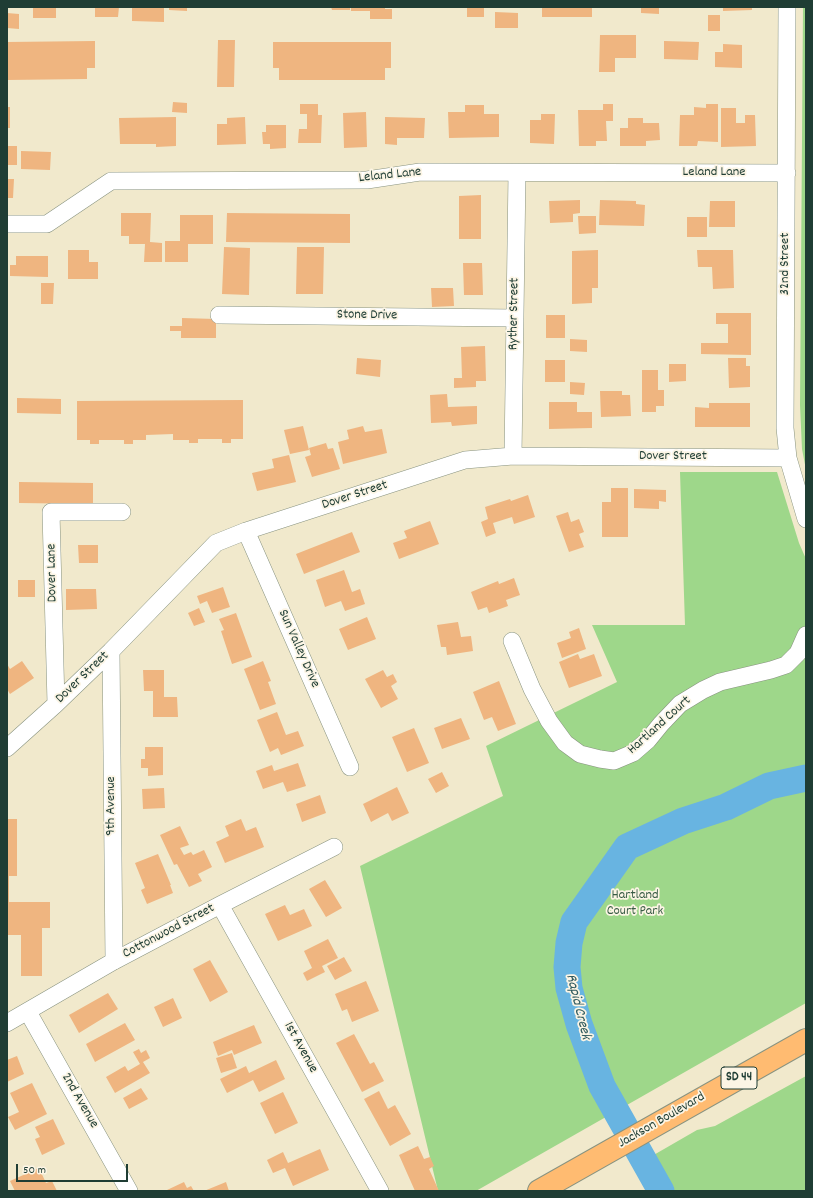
<!DOCTYPE html>
<style>
body{margin:0}
#map{position:relative;width:813px;height:1198px;overflow:hidden;background:#f1e9cc;font-family:Dekko,sans-serif}
canvas{display:block}
.frame{position:absolute;inset:0;border:8px solid #1f3d34;pointer-events:none}
.scale{position:absolute;left:16px;top:1164px;width:112px;height:18px;box-sizing:border-box;border:2px solid #1f3d34;border-top:0;padding-left:5px;font-size:12px;line-height:14px;white-space:nowrap;color:#1f3d34;-webkit-text-stroke:3px #fcf5e5;paint-order:stroke}
</style>
<div id="map">
<canvas width="813" height="1198"></canvas>
<div class="frame"></div>
<div class="scale">50 m</div>
</div>
<script>
const g = document.querySelector('canvas').getContext('2d');
g.lineJoin = 'round';
function fillPath(path, color) {
  g.fillStyle = color;
  g.fill(path, 'evenodd');
}
function shape(rows) {
  const path = new Path2D();
  for (const r of rows) {
    path.moveTo(r[0], r[1]);
    for (let i = 2; i < r.length; i += 2) path.lineTo(r[i], r[i + 1]);
  }
  return path;
}
function stroke(path, color, width, dash) {
  g.strokeStyle = color;
  g.lineWidth = width;
  g.lineCap = dash ? 'butt' : 'round';
  g.setLineDash(dash || []);
  g.stroke(path);
}
function drawText(font, color, halo, rows, align = 'center') {
  g.font = font + ' Dekko,sans-serif';
  g.lineWidth = 3.5;
  g.setLineDash([]);
  g.textBaseline = 'middle';
  g.strokeStyle = halo;
  g.fillStyle = color;
  for (const [text, x, y, turn = 0] of rows) {
    g.save();
    g.translate(x, y);
    g.rotate((+turn || 0) * Math.PI / 180);
    g.textAlign = isNaN(turn) ? turn : align;
    if (halo) g.strokeText(text, 0, 0);
    g.fillText(text, 0, 0);
    g.restore();
  }
}
fillPath(shape([
 [803,7,806,7,806,470,802,449,800,405],
 [680,472,777,472,799,543,806,559,806,1003,476,1191,438,1191,360,866,503,796,486,746,617,682,592,625,685,625],
 [806,1076,806,1191,661,1191,645,1160,697,1130,715,1126]
]), '#9ed78a');
fillPath(shape([
 [655,1160,674,1191,651,1191,638,1170]
]), '#68b4e1');
stroke(shape([
 [661,1191,602,1086,579,1024,569,988,567,967,569,943,574,922,627,847,683,821,726,807,769,786,806,778]
]), '#68b4e1', 27);
fillPath(shape([
 [33,7,56,7,56,18,33,18],
 [95,7,119,7,118,17,95,17],
 [132,7,164,7,164,22,132,21],
 [169,7,187,7,187,11,169,10],
 [331,7,350,7,350,10,332,10],
 [351,7,385,7,385,9,392,9,392,19,370,19,370,11,351,11],
 [467,7,484,7,484,17,467,17],
 [542,7,592,7,592,17,542,17],
 [641,7,659,7,659,14,641,13],
 [723,7,752,7,752,10,723,11],
 [495,12,518,13,518,28,495,28],
 [7,13,19,14,19,29,7,28],
 [708,15,720,15,720,31,708,31],
 [600,35,636,35,636,58,615,58,615,72,599,72],
 [218,40,235,40,234,87,217,87],
 [95,41,95,68,87,68,87,79,7,80,7,42],
 [664,41,699,42,698,60,664,59],
 [273,42,391,42,391,68,385,68,385,80,279,80,279,68,273,68],
 [723,44,742,45,742,68,715,67,715,52,723,52],
 [173,102,187,103,187,113,172,112],
 [300,104,318,104,318,115,322,115,321,143,298,143,299,129,307,129,307,114,300,114],
 [603,104,613,104,613,121,606,121,607,141,596,141,596,146,579,146,578,110,603,110],
 [706,104,718,104,718,142,698,141,697,146,679,146,680,115,694,115,694,107,706,108],
 [465,105,484,105,484,114,499,114,499,137,449,138,448,112,465,112],
 [7,107,10,107,10,128,7,128],
 [721,108,736,108,736,123,745,123,745,115,755,115,756,146,721,147],
 [366,112,367,147,344,148,343,113],
 [541,114,555,114,554,144,530,143,530,120,541,120],
 [176,117,176,146,156,147,156,144,120,144,119,118],
 [245,117,246,144,217,145,217,124,227,124,227,118],
 [385,117,425,118,424,138,397,138,397,145,385,144],
 [628,118,643,118,643,123,659,123,660,140,646,141,646,146,620,146,620,128,628,128],
 [266,125,286,125,286,148,270,149,270,144,263,144,262,132,266,132],
 [7,146,17,146,17,165,7,165],
 [21,151,51,152,50,170,21,169],
 [7,179,14,179,13,198,7,198],
 [481,195,481,239,459,239,459,196],
 [580,200,580,213,573,214,573,222,550,223,549,201],
 [600,200,636,201,636,204,645,205,644,226,599,225],
 [710,201,735,201,735,227,709,227],
 [121,213,151,213,150,242,162,243,162,262,144,262,145,244,129,244,129,236,121,236],
 [227,213,350,214,350,243,226,242],
 [180,215,213,215,213,244,188,244,188,262,165,262,165,241,180,241],
 [578,216,596,216,596,233,579,234],
 [687,217,707,217,707,237,687,237],
 [224,247,250,248,249,295,222,294],
 [297,247,324,247,323,294,296,294],
 [68,250,89,250,89,262,98,262,98,279,68,279],
 [598,250,598,288,592,288,592,303,572,304,572,251],
 [697,250,733,250,734,288,713,289,712,267,698,267],
 [16,256,48,256,48,277,10,276,10,265,16,265],
 [463,263,482,263,483,295,464,295],
 [41,283,54,283,53,304,41,304],
 [431,288,453,288,454,306,432,307],
 [716,313,751,313,751,355,701,354,701,343,728,343,728,324,716,324],
 [546,315,565,315,565,338,546,338],
 [182,318,216,319,216,338,181,338,181,331,170,331,170,326,182,326],
 [570,339,587,340,587,352,570,351],
 [485,346,486,381,476,381,476,387,454,388,454,378,462,378,461,347],
 [357,358,381,360,380,377,356,374],
 [728,358,746,358,746,366,750,366,750,387,729,388],
 [545,360,565,360,565,382,545,382],
 [669,364,686,364,686,381,669,382],
 [642,370,658,370,658,390,664,390,664,406,656,406,656,412,642,412],
 [570,382,585,383,584,395,570,394],
 [600,391,622,391,622,395,630,395,631,416,601,417],
 [447,394,448,407,477,406,477,424,452,426,451,422,431,423,430,395],
 [17,398,61,399,61,414,17,413],
 [243,400,243,439,231,439,231,443,222,443,222,439,198,439,198,443,189,443,189,440,173,440,173,434,146,435,146,440,133,440,133,444,124,444,124,440,99,440,99,444,90,444,90,440,77,440,77,401],
 [549,402,577,402,577,412,592,412,592,428,549,429],
 [709,403,750,403,750,427,695,427,695,407,709,408],
 [303,426,309,450,290,454,284,430],
 [363,426,365,432,382,429,387,453,343,464,338,442,349,439,347,430],
 [326,443,328,449,333,448,340,469,312,477,305,457,311,455,309,448],
 [289,455,296,482,257,491,252,473,274,468,272,459],
 [19,482,93,483,93,504,19,503],
 [611,488,628,488,628,537,602,537,602,502,611,502],
 [634,489,666,490,666,502,659,501,659,509,634,508],
 [528,495,535,517,514,524,512,517,493,523,496,533,486,537,481,522,488,519,485,507,510,499,511,501],
 [568,512,571,522,579,519,584,532,579,534,584,547,569,552,556,516],
 [430,521,439,544,399,559,393,543,407,538,404,531],
 [352,532,360,552,304,574,296,554],
 [78,545,98,545,98,563,79,563],
 [344,570,352,592,360,589,365,604,345,611,341,601,325,607,316,580],
 [514,578,520,595,506,600,508,606,489,613,487,607,478,610,471,592,498,581,499,584],
 [18,580,35,580,35,597,18,597],
 [223,587,230,607,212,613,207,601,200,604,197,596],
 [66,589,96,589,97,609,66,610],
 [199,608,205,622,194,626,188,613],
 [236,613,252,657,232,664,221,631,224,630,219,619],
 [367,617,376,639,348,650,339,629],
 [458,622,461,637,471,636,473,651,447,655,446,647,441,647,437,625],
 [579,628,586,649,562,658,557,643,571,638,569,632],
 [578,654,580,659,594,654,602,676,569,688,559,662],
 [22,661,34,678,10,694,7,689,7,664,10,669],
 [263,661,271,681,268,682,276,704,260,710,244,669],
 [143,670,164,670,164,697,177,697,178,717,153,717,153,691,144,691],
 [383,670,387,677,393,674,397,682,391,686,398,699,381,708,365,679],
 [499,681,516,724,498,731,492,717,484,720,473,692],
 [277,712,286,735,298,731,304,746,281,755,278,748,270,752,257,720],
 [461,718,470,739,442,749,434,728],
 [414,728,429,763,407,772,392,737],
 [145,747,163,747,163,775,148,776,148,768,141,768,141,759,145,759],
 [298,763,306,786,287,792,283,782,263,789,256,771,272,765,274,771],
 [442,772,449,786,436,793,428,779],
 [397,787,409,813,392,821,388,813,371,822,363,804],
 [164,788,165,808,143,809,142,789],
 [320,795,326,813,302,822,296,804],
 [7,819,17,819,17,876,9,876,9,902,50,902,50,928,42,928,42,976,21,976,21,935,7,935],
 [241,819,246,831,256,827,264,847,225,863,216,842,229,836,225,826],
 [180,826,189,845,180,848,184,855,191,852,193,855,204,850,212,867,198,874,202,881,189,887,177,864,174,865,160,835],
 [158,854,171,885,170,885,173,893,147,904,141,890,145,888,135,863],
 [325,880,342,908,326,917,309,889],
 [285,905,290,915,304,909,312,926,278,941,265,914],
 [328,939,338,958,322,966,325,972,307,981,303,973,312,968,304,951],
 [344,957,352,971,335,980,327,966],
 [210,960,228,992,210,1002,193,969],
 [366,981,379,1011,352,1022,347,1009,342,1011,335,994],
 [108,993,118,1009,79,1033,69,1015],
 [173,998,182,1018,163,1027,154,1007],
 [125,1023,135,1040,95,1062,86,1044],
 [254,1025,262,1043,234,1055,232,1050,218,1056,213,1042],
 [354,1034,370,1064,374,1062,384,1081,362,1092,336,1043],
 [139,1049,141,1053,146,1050,150,1058,143,1062,150,1073,115,1093,106,1077,125,1066,128,1071,140,1064,133,1052],
 [232,1053,237,1068,221,1073,216,1058],
 [17,1056,24,1074,7,1082,7,1060],
 [276,1060,285,1079,259,1092,253,1080,227,1093,220,1079,246,1066,249,1073],
 [32,1083,47,1114,15,1130,8,1117,19,1112,10,1093],
 [141,1088,148,1099,129,1109,123,1098],
 [379,1091,388,1109,395,1105,411,1134,390,1146,364,1099],
 [283,1092,298,1123,275,1134,260,1103],
 [53,1119,65,1144,42,1155,35,1139,40,1137,35,1127],
 [418,1146,424,1159,430,1157,434,1166,429,1169,439,1191,415,1191,399,1155],
 [320,1149,329,1170,293,1186,285,1168,273,1173,267,1160,283,1152,288,1163],
 [39,1168,46,1183,52,1181,57,1191,15,1191,10,1181],
 [184,1182,187,1188,191,1186,194,1191,168,1191,167,1190],
 [226,1182,229,1191,204,1191]
]), '#efb580');
const minor = shape([
 [787,7,785,428,788,458,806,519],
 [7,224,47,224,111,181,367,180,420,172,787,173],
 [219,315,515,318],
 [513,456,517,173],
 [246,531,350,767],
 [512,641,532,689,549,721,565,743,580,754,600,759,614,761,633,753,648,740,661,724,680,704,703,690,720,682,771,670,786,665,798,653,806,635],
 [111,651,114,961],
 [56,704,51,512,122,512],
 [7,748,56,704,111,651,216,543,246,531,465,460,513,456,788,458],
 [220,905,380,1191],
 [28,1012,129,1191],
 [7,1023,114,961,220,905,334,847]
]);
const major = shape([
 [539,1191,806,1040]
]);
stroke(minor, '#889380', 18);
stroke(major, '#889380', 24);
stroke(minor, '#fff', 17);
stroke(major, '#ffbb71', 22);
for (const [x, y, w] of [
 [739,1078,36]
]) {
  const box = new Path2D();
  box.roundRect(x - w / 2, y - 11, w, 22, 3);
  g.fillStyle = '#fcf5e5';
  g.fill(box);
  stroke(box, '#1f3d34', 1);
}
drawText('bold 13px', '#1f3d34', null, [
 ["SD 44",739,1078]
]);
drawText('14px', '#1f3d34', '#fcf5e5', [
 ["Leland Lane",714,173],
 ["Leland Lane",390,176,-6],
 ["32nd Street",786,264,-90],
 ["Ryther Street",515,314,-89],
 ["Stone Drive",367,316,1],
 ["Dover Street",673,457],
 ["Dover Street",355,496,-18],
 ["Dover Lane",53,573,-91],
 ["Sun Valley Drive",298,649,66],
 ["Dover Street",83,678,-44],
 ["Hartland Court",660,726,-42],
 ["9th Avenue",112,806,-90],
 ["Cottonwood Street",169,932,-28],
 ["1st Avenue",300,1048,61],
 ["2nd Avenue",79,1101,60],
 ["Jackson Boulevard",662,1121,-30]
]);
drawText('14px', '#385c45', '#fcf5e5', [
 ["Hartland",635,896],
 ["Court Park",635,912]
]);
drawText('italic 15px', '#315b5f', '#fcf5e5', [
 ["Rapid Creek",577,1007,76]
]);
</script>
